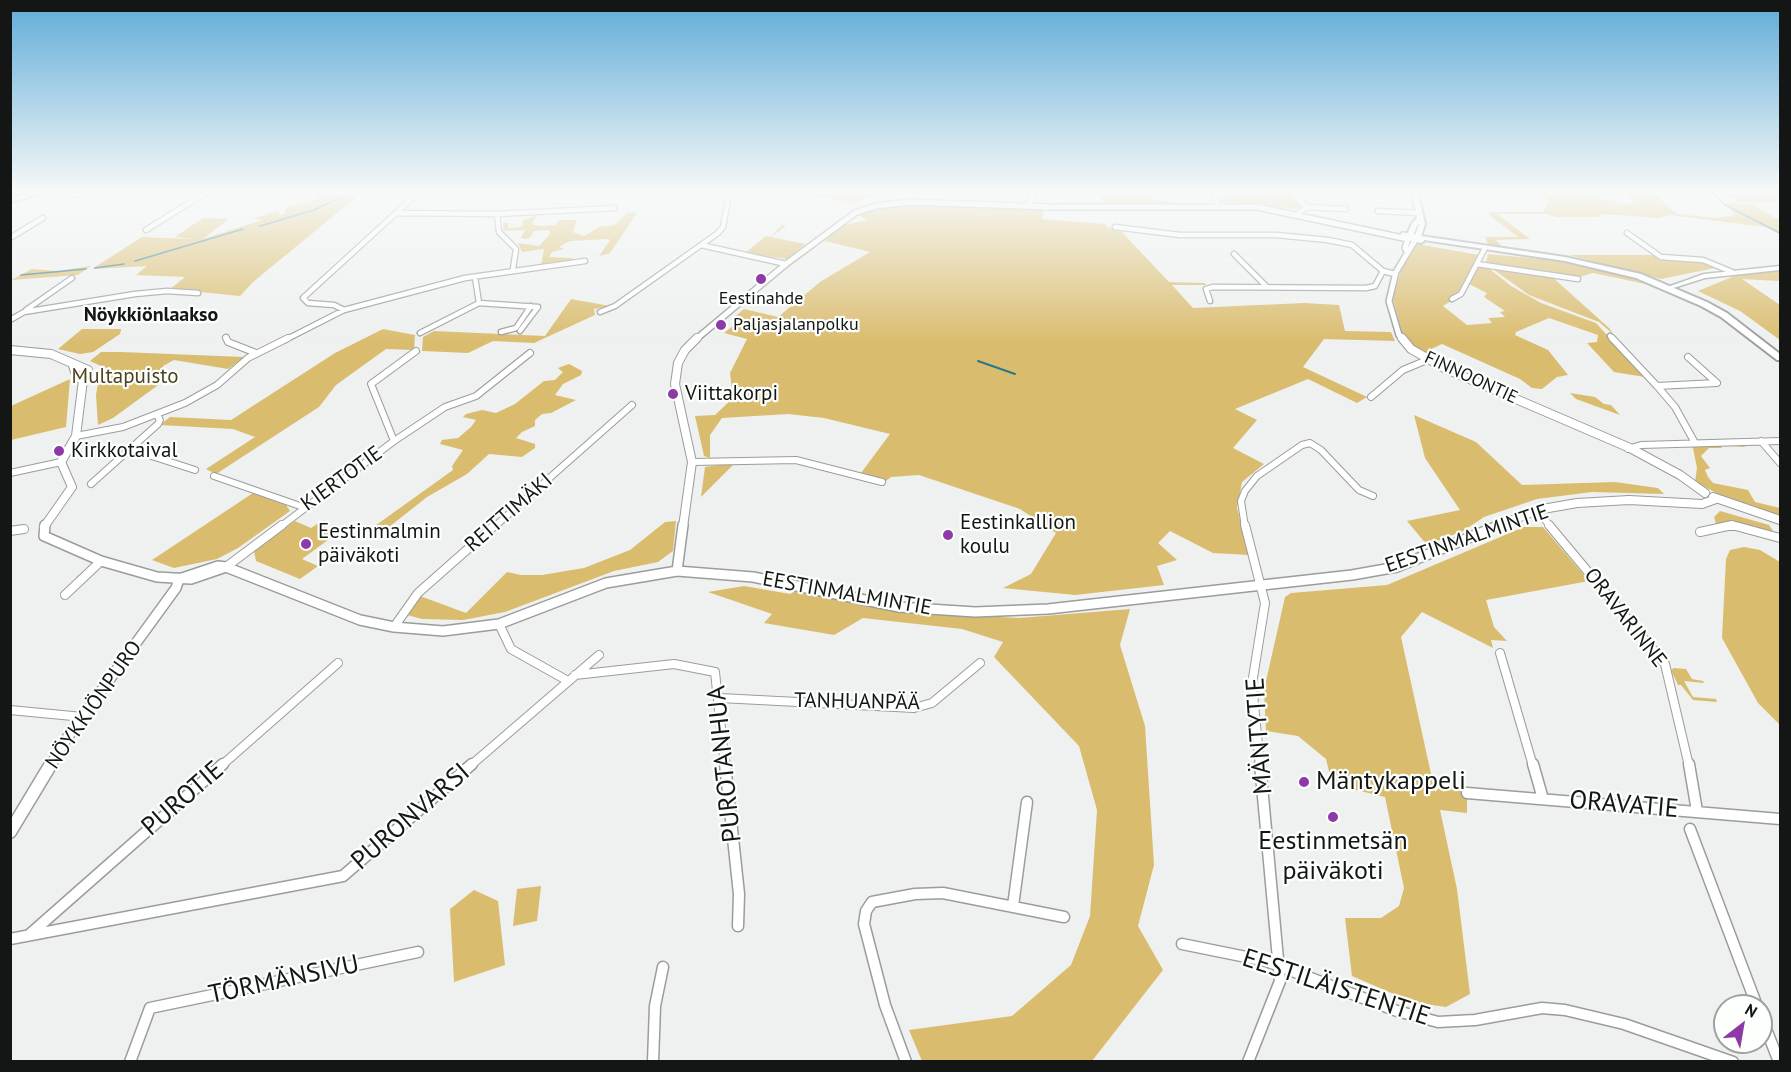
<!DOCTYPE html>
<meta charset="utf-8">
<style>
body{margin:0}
#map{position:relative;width:1791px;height:1072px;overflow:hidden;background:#eef1ef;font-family:"PT Sans",sans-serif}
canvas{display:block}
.frame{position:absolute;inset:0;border:12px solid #141515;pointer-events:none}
.north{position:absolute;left:1713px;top:994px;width:60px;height:60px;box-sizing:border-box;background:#fcfffc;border:2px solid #9fa1a0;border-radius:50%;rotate:31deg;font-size:16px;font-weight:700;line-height:24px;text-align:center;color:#141515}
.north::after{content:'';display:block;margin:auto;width:21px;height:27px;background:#8d39a7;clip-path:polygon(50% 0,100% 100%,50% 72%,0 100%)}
</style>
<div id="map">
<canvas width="1791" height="1072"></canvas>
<div class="frame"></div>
<div class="north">N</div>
</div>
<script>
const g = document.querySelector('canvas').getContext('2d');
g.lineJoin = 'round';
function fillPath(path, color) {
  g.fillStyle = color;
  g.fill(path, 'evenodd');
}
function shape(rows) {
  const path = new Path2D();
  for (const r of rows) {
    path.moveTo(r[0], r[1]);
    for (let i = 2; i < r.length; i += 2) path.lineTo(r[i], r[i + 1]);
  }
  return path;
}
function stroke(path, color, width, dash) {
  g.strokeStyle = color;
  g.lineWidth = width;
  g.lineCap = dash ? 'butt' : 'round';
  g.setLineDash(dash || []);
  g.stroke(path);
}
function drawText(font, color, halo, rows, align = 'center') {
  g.font = font + ' "PT Sans",sans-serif';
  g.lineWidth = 4.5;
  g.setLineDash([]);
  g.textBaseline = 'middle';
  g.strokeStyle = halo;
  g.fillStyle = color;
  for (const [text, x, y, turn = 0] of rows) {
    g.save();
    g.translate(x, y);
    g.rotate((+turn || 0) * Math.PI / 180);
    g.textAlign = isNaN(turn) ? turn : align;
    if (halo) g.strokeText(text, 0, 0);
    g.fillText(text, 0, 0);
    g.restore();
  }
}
fillPath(shape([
 [321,193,389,194,359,195,253,282,240,296,170,289,185,277,136,275,147,266,92,269,142,237,196,239,175,237,203,218,229,219,203,239,262,220,253,219,269,213,278,211,280,215,284,214,287,207,317,199,316,195],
 [799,193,871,193,877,195,855,203],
 [1098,193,1144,193,1143,196,1178,204,1117,205,1119,202,1113,205,1063,204,1062,202,1103,202],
 [1228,193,1288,193,1301,207,1294,209,1250,203,1219,202,1218,198,1229,199],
 [1538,193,1577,193,1626,204,1636,204,1623,193,1656,195,1677,214,1717,218,1735,215,1730,210,1733,209,1722,203,1752,204,1775,218,1780,218,1780,235,1766,227,1669,215,1658,218,1603,214,1598,217,1556,217,1546,214,1497,214,1530,239,1496,240,1502,247,1488,244,1485,237,1518,237,1489,215,1490,212,1543,212,1549,200],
 [1724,193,1780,193,1780,202,1739,202],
 [909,203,1044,210,1042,219,1106,224,1106,227,1119,229,1169,282,1205,283,1206,285,1172,285,1193,308,1304,303,1339,305,1345,331,1391,332,1395,341,1324,339,1303,367,1367,397,1357,403,1308,379,1235,409,1257,420,1233,448,1264,464,1242,482,1237,508,1249,555,1213,553,1170,531,1158,543,1177,560,1157,566,1164,585,1075,595,1003,588,1031,574,1056,533,1020,509,919,475,891,477,886,481,861,473,890,434,824,418,788,414,722,418,710,435,710,458,704,456,695,416,715,415,733,398,730,373,747,339,724,333,739,321,732,319,744,309,778,317,820,282,870,252,825,241,838,229,844,225,867,220,858,214,874,208],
 [628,212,637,213,610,253,599,256,610,240,608,239,570,241,559,247,564,249,552,252,549,257,572,258,573,262,541,266,544,249,522,252,518,243,539,246,550,234,549,230,534,231,530,238,525,239,521,238,525,230,504,231,503,223,508,223,508,228,521,227,524,224,521,221,537,215,532,224,540,226,556,225,559,220,577,220,573,232,584,236,599,227,615,225],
 [782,225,786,226,771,237,805,244,787,259,745,253,766,236,770,237],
 [1417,244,1479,255,1457,294,1449,297,1451,301,1443,306,1467,325,1492,323,1488,318,1505,317,1500,312,1505,311,1484,297,1487,293,1469,284,1478,267,1486,266,1511,286,1541,303,1596,323,1645,377,1614,372,1587,343,1597,342,1598,335,1549,318,1516,332,1515,335,1548,350,1568,375,1557,377,1542,389,1532,388,1520,379,1442,344,1429,350,1426,356,1403,335,1393,299,1403,264],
 [1488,254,1563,261,1602,269,1650,285,1593,273,1579,277,1490,265,1486,263],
 [1569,255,1650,255,1700,261,1720,267,1661,279],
 [91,266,78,275,11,280,32,269,57,271],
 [1490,267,1550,275,1609,328,1613,334,1599,322,1529,295],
 [1780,270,1780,281,1742,279,1780,305,1780,340,1740,311,1698,291,1739,274],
 [571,299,610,306,594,309,595,315,534,343,493,341,468,353,422,351,423,337,434,331,545,336],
 [82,329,121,329,121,330,120,334,93,352,80,354,58,349],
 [383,329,415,335,414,350,386,349,336,385,319,407,216,474,206,469,255,437,233,429,160,425,170,417,231,420,335,353],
 [101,352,121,352,244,357,228,369,174,360,163,366,161,383,113,418,98,425,96,395,101,366,90,361],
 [569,364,582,371,581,375,563,384,555,395,576,400,551,413,542,414,535,420,535,426,522,432,516,438,535,444,535,448,522,457,489,454,467,474,427,497,389,527,379,531,372,528,453,470,452,466,463,450,440,444,442,440,458,438,471,427,476,420,463,417,466,414,482,410,496,413,515,404,544,381,555,380,563,372,558,368],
 [70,379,66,427,11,440,11,406],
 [1570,393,1595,397,1604,404,1611,405,1620,415,1576,399],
 [1414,415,1476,442,1522,485,1615,482,1658,488,1664,494,1592,492,1537,499,1484,517,1463,531,1427,545,1407,521,1460,510,1425,458],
 [1741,442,1745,447,1720,445,1722,448,1709,448,1701,456,1710,468,1705,470,1708,477,1713,483,1748,490,1755,502,1780,508,1780,517,1726,498,1695,482,1697,468,1693,448,1688,444],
 [735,463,701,497,705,467],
 [253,493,286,505,290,511,238,548,217,559,174,568,152,560],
 [1720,511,1769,525,1773,531,1772,534,1727,522,1716,524,1714,517],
 [295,521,311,528,317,524,339,532,302,559,318,566,300,579,256,561,254,551],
 [676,521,673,551,658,562,614,571,505,612,463,620,422,619,407,615,420,596,466,613,507,572,521,575,542,575,584,568,630,550,665,522],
 [1524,527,1543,527,1589,581,1486,600,1494,627,1507,641,1491,640,1493,648,1422,612,1401,637,1435,792,1442,785,1463,787,1467,797,1467,813,1440,810,1457,889,1470,994,1446,1007,1412,1002,1352,976,1345,918,1381,918,1399,906,1404,888,1385,797,1332,784,1326,759,1298,736,1266,731,1264,690,1285,597,1291,593,1387,585],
 [1744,547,1760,550,1780,562,1780,725,1758,703,1722,638,1726,559,1730,550],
 [744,586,790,594,795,591,879,608,924,613,1019,618,1130,609,1120,645,1145,726,1154,865,1138,926,1163,970,1092,1061,922,1061,909,1030,1012,1016,1071,965,1090,916,1097,810,1079,746,994,657,1003,642,962,629,863,618,834,635,764,623,772,614,708,592],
 [1674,668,1686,669,1692,679,1703,681,1704,683,1684,681,1693,697,1716,699,1717,702,1693,700,1681,685,1678,685,1671,670],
 [541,886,537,921,513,926,517,889],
 [474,890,498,901,505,965,454,982,450,909]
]), '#dabc6e');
stroke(shape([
 [1713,193,1725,205,1780,233],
 [260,226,314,210,349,193],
 [135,261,243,229],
 [95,268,124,264],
 [21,275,86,269]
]), '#29778c', 1.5);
stroke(shape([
 [978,361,1015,374]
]), '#29778c', 2);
const minorFar3 = shape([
 [1215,193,1218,206],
 [1291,193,1307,207,1297,214],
 [74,195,81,193],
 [1028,206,1034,193],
 [1307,207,1346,209],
 [1378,211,1419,213],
 [397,213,497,214,499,232,516,249,513,269],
 [497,214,614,208],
 [1115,227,1180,235,1276,235,1328,240,1352,245,1383,271],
 [146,230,205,193],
 [1627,233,1661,257,1703,260,1732,272],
 [10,238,43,218],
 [701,245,786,264],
 [1234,254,1267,287],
 [1477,264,1578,279],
 [1452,299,1461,294,1485,248],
 [1210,301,1206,289,1213,287,1366,288,1375,286,1383,271,1395,274],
 [479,303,538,307,520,331],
 [26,310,72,278],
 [344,310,334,305,308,303,303,298,418,193],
 [600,312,615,306,718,233,723,227,728,200],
 [10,320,24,312,135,294,167,291,198,293],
 [501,332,516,328,531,306],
 [420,333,479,303,475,277],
 [1610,336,1613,340],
 [226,337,227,340],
 [285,340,344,310,465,278,585,261]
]);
const minorFar2 = shape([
 [226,338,228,342,256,353],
 [1612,338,1657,386],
 [1688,357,1717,383,1657,386,1675,407,1695,443],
 [1371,397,1403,370,1427,360],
 [76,436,123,427,185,403,217,385,248,358,288,338],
 [394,441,445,407,476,396,530,353],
 [1761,441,1780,463],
 [130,449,195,470],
 [1628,449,1641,445,1780,441],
 [692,462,796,460,882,482],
 [10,473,61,462],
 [214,476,303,507],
 [91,484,158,424,160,420,157,415],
 [1537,510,1551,527],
 [280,527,394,441,371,384,416,351],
 [494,527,632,405],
 [1245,527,1241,501,1245,491,1257,476,1302,445,1310,443,1321,450,1359,490,1373,496],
 [1725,527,1738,527]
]);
const minorFar1 = shape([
 [1245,525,1265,603,1252,684,1260,766],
 [1549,525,1665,664,1689,766],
 [1732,525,1780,538],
 [10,531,24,529],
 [1700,532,1732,525],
 [226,567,282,525],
 [65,595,101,561],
 [499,624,511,649,568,681],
 [394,627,418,593,495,525],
 [1500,653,1533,766],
 [575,675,674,664,715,672,725,766],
 [720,698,914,708,932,703,980,663],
 [10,710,83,717],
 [221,766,338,663],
 [470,766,599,655]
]);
const minor = shape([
 [725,764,739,894,738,926],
 [1533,764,1543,799],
 [1689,764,1697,811],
 [1467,793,1780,819],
 [1690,829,1757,1006],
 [1013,906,1027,802],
 [29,935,223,764],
 [10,939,343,876,472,764],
 [1182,944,1266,961,1397,1011,1438,1022,1475,1020,1542,1008,1565,1010,1624,1024,1733,1062],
 [1761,1016,1779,1062],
 [130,1062,150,1008,418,952],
 [653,1062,655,1006,663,967],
 [906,1062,885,1005,864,924,866,911,872,902,915,894,943,893,1064,917],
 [1248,1062,1280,981,1260,764]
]);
const tertiaryFar3 = shape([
 [695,340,786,264,855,213,875,206,909,202,1051,207,1257,207,1408,239,1405,248,1407,251],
 [1403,340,1399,335,1389,301,1396,272,1417,237,1403,235]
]);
const tertiaryFar2 = shape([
 [1402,338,1411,349,1446,369,1630,448,1680,475,1705,493],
 [10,350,51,354,88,370,83,380,76,436,61,462,72,487,44,527],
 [72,363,77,377,83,380],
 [1713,497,1780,520],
 [683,527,692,462,675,384,678,363,685,350,697,338],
 [1496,527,1537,510,1577,503,1629,500,1702,504,1716,499]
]);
const tertiaryFar1 = shape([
 [45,525,44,536,101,561,157,577,191,579,226,567],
 [677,571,683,525],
 [179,579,218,566,226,567,360,620,394,627,443,631,499,624,606,583,677,571,753,577,899,607,975,612,1048,609,1352,575,1397,567,1500,525],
 [50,766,67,738,176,588,179,579]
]);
const tertiary = shape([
 [10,832,51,764]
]);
const secondary = shape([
 [1780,266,1780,270,1705,278,1667,290,1662,289,1704,274,1780,266]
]);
const primary = shape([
 [33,193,44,193,10,202,10,198,33,193],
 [1412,193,1418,193,1425,224,1421,236,1565,257,1641,274,1707,302,1727,313,1780,354,1780,360,1777,360,1721,317,1701,306,1636,278,1565,261,1424,240,1423,242,1421,243,1406,240,1405,239,1412,223,1417,218,1412,193],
 [1419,224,1414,238,1412,238,1418,224,1419,224]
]);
stroke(minorFar3, '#9a9d9b', 7);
stroke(minorFar2, '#9a9d9b', 8);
stroke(minorFar1, '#9a9d9b', 10);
stroke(minor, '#9a9d9b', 13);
stroke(tertiaryFar3, '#9a9d9b', 8);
stroke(tertiaryFar2, '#9a9d9b', 10);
stroke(tertiaryFar1, '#9a9d9b', 12);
stroke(tertiary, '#9a9d9b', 15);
stroke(secondary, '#9a9d9b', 3);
stroke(primary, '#9a9d9b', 4);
stroke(minorFar3, '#fff', 4.5);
stroke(minorFar2, '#fff', 6);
stroke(minorFar1, '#fff', 8);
stroke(minor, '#fff', 10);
stroke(tertiaryFar3, '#fff', 5);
stroke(tertiaryFar2, '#fff', 8);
stroke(tertiaryFar1, '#fff', 9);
stroke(tertiary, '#fff', 12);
fillPath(secondary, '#fff');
fillPath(primary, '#fff');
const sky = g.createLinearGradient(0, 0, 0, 343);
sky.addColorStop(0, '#5facd8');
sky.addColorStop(0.56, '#f7f9f8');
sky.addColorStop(1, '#f7f9f800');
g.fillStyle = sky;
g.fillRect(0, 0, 1791, 343);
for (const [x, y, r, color] of [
 [761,279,6,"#8d39a7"],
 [721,325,6,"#8d39a7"],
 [673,394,6,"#8d39a7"],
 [59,451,6,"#8d39a7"],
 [948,535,6,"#8d39a7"],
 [306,544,6,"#8d39a7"],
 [1304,782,6,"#8d39a7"],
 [1333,817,6,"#8d39a7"]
]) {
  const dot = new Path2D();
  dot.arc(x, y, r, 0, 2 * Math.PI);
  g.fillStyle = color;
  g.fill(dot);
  stroke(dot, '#fcfffc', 2);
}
drawText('18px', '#141515', '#fcfffc', [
 ["Eestinahde",761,299],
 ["Paljasjalanpolku",733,325,"left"]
]);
drawText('18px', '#141515', '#fcfffc', [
 ["FINNOONTIE",1471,378,25]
]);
drawText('bold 20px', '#141515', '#fcfffc', [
 ["Nöykkiönlaakso",151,315]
]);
drawText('21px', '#4e411e', '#fcfffc', [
 ["Multapuisto",125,377]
]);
drawText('21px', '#141515', '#fcfffc', [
 ["Viittakorpi",685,394],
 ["Kirkkotaival",71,451],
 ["Eestinkallion",960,523],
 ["koulu",960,547],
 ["Eestinmalmin",318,532],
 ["päiväkoti",318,556]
], 'left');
drawText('21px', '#141515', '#fcfffc', [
 ["KIERTOTIE",342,479,-36],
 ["REITTIMÄKI",509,513,-41],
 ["EESTINMALMINTIE",1467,539,-19],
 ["EESTINMALMINTIE",847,594,10],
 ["ORAVARINNE",1625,618,52],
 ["TANHUANPÄÄ",857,702,1],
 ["NÖYKKIÖNPURO",94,705,-55]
]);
drawText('26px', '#141515', '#fcfffc', [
 ["MÄNTYTIE",1260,736,-94],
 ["PUROTANHUA",725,764,-96],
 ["PUROTIE",183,799,-41],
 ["ORAVATIE",1624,805,5],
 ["PURONVARSI",411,817,-41],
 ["TÖRMÄNSIVU",284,980,-12],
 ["EESTILÄISTENTIE",1336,988,18]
]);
drawText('26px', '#141515', '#fcfffc', [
 ["Mäntykappeli",1316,782],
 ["Eestinmetsän",1333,842,"center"],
 ["päiväkoti",1333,872,"center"]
], 'left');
</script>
